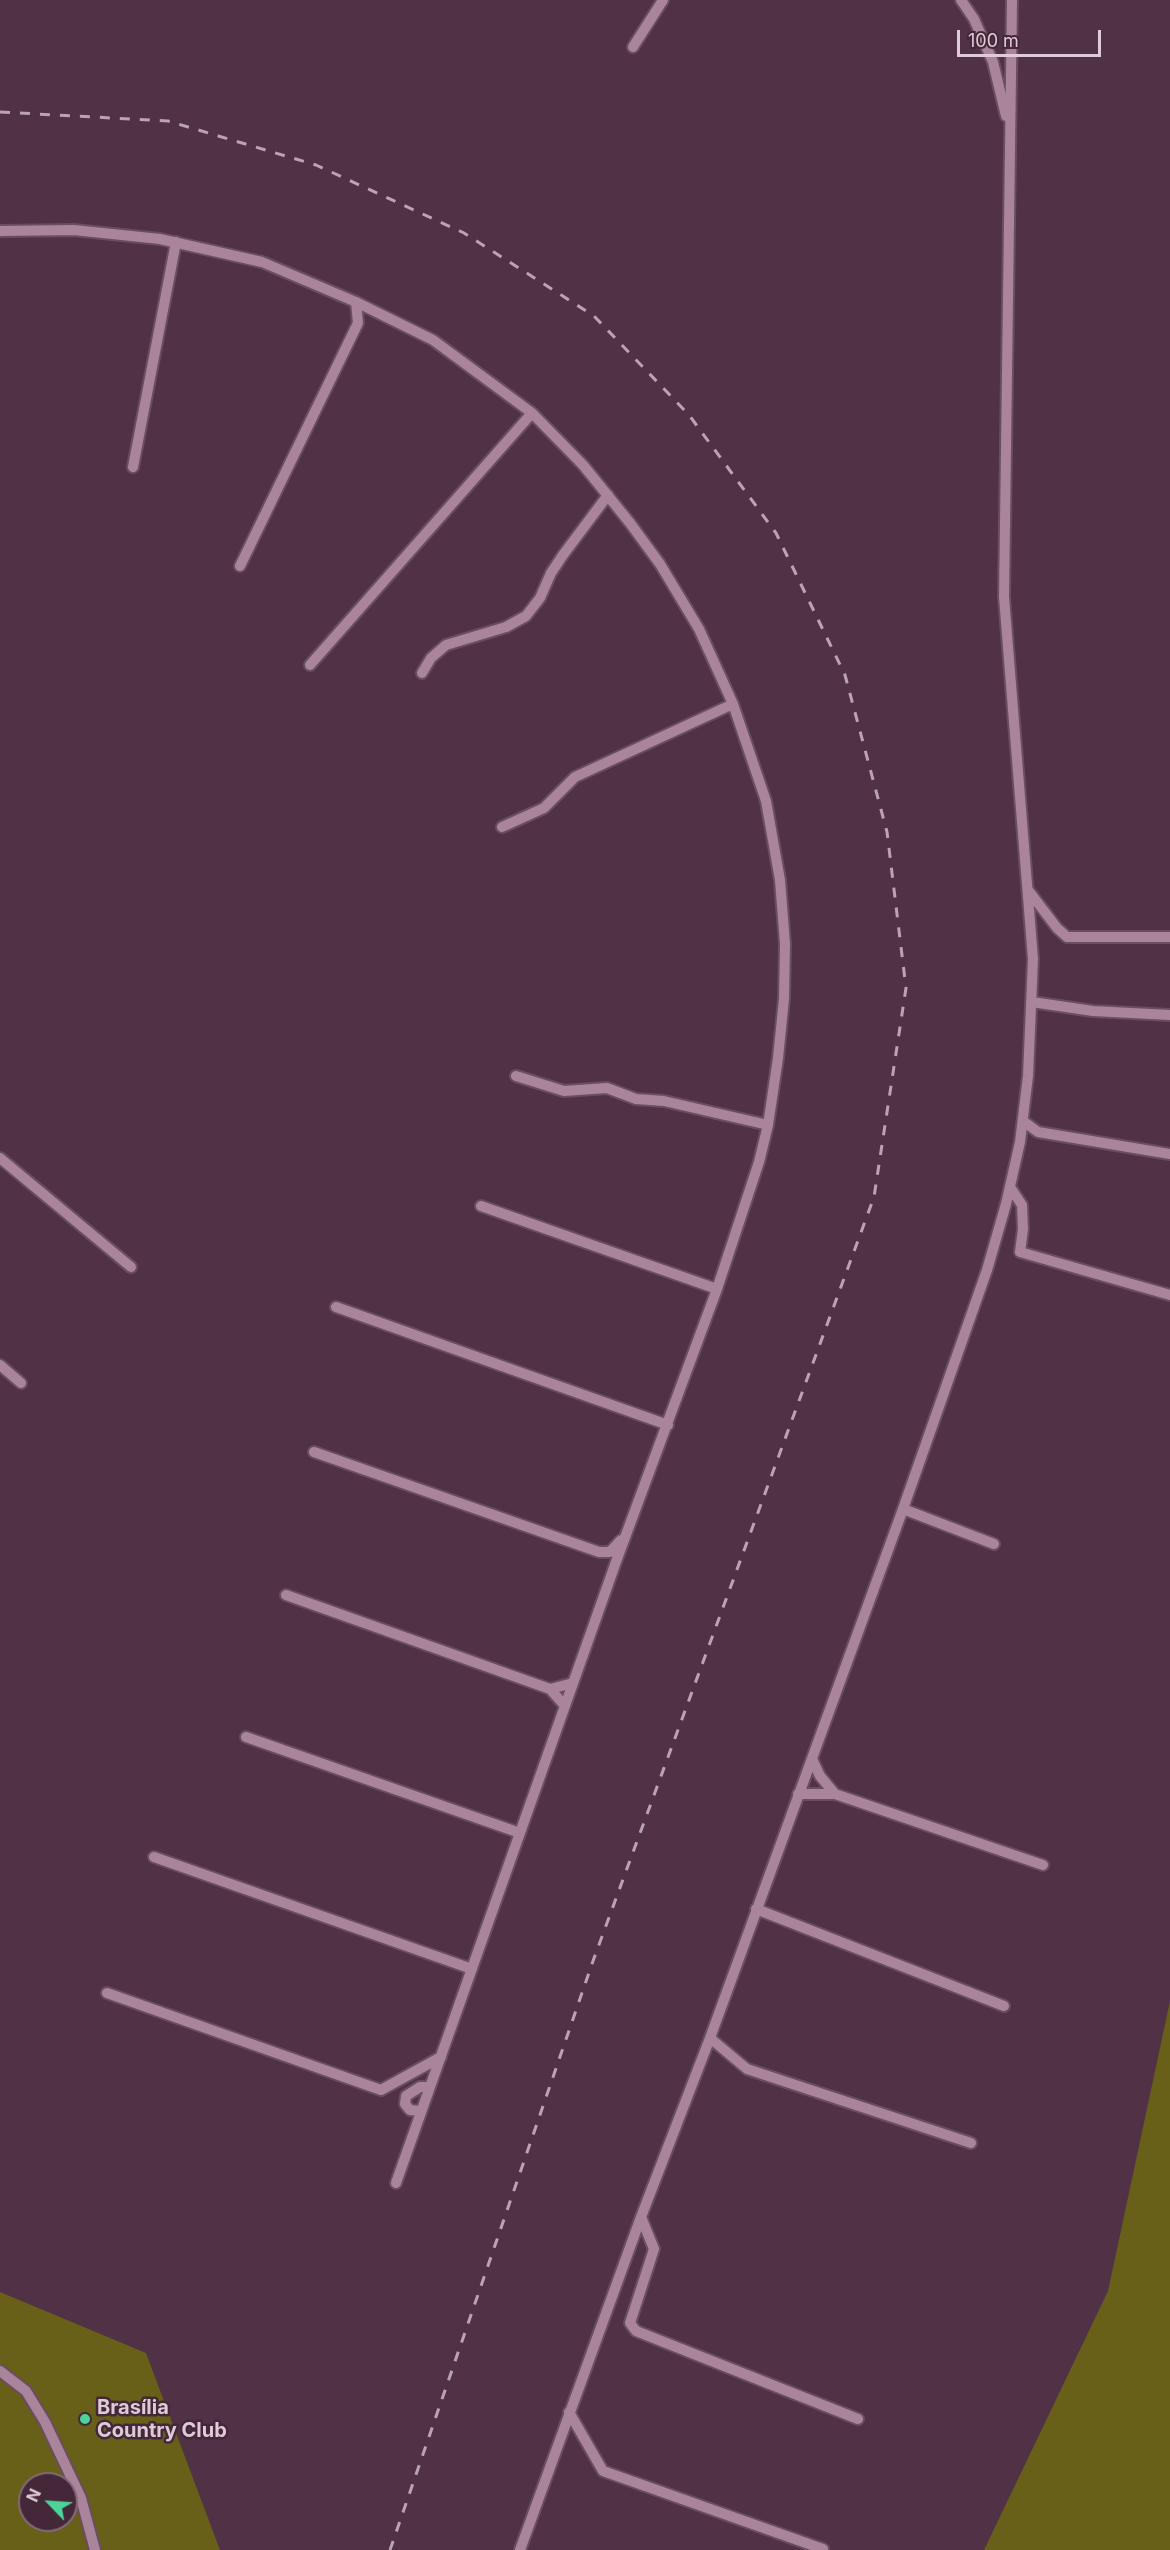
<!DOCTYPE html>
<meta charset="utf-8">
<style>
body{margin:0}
#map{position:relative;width:1170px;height:2550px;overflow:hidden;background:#503145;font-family:Inter,sans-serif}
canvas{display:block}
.north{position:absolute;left:18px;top:2472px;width:60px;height:60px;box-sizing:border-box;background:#45273a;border:2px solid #836979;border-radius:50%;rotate:295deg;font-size:16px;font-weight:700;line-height:24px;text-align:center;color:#dfcbd7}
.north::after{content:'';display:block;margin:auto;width:21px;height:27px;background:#4cd39a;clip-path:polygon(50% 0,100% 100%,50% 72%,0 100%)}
.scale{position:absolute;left:957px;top:30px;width:144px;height:27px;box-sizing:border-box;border:3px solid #dfcbd7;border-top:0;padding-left:8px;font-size:18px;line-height:21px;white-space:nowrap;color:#dfcbd7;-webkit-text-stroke:4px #45273a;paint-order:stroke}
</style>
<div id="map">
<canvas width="1170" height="2550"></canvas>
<div class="north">N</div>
<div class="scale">100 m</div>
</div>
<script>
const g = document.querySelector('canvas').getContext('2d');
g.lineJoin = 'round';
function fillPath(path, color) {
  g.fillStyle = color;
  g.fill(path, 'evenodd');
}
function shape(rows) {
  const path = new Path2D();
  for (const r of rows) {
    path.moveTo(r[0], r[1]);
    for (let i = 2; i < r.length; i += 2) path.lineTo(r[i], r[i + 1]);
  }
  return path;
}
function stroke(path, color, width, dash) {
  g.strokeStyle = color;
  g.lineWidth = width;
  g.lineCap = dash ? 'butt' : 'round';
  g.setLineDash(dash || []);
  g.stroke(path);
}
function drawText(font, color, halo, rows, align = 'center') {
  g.font = font + ' Inter,sans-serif';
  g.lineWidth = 5;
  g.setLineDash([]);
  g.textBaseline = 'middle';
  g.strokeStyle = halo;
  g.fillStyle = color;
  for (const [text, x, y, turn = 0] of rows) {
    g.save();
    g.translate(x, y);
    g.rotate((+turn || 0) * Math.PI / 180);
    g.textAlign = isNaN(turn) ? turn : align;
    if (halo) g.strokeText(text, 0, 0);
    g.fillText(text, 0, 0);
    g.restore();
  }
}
fillPath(shape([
 [1170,2001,1170,2550,984,2550,1108,2291],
 [0,2292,146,2353,220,2550,0,2550],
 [30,2484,66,2484,66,2520,30,2520]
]), '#685f18');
const minor = shape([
 [961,0,974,19,993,62,1006,116],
 [633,47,663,0],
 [0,231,74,230,160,239,262,262,356,302,433,340,532,413,583,465,630,523,660,564,699,629,733,704,766,801,780,880,785,944,784,999,778,1058,768,1125,759,1162,717,1289,617,1559,396,2183],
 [133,467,176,242],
 [240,566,358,323,356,302],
 [310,665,532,413],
 [422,673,431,658,446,645,506,627,526,616,540,598,551,573,563,555,608,495],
 [502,827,544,808,575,777,733,704],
 [1028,890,1057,928,1067,937,1170,937],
 [1032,1002,1093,1011,1170,1015],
 [516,1076,564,1091,607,1088,636,1099,664,1101,768,1125],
 [1023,1121,1038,1132,1170,1154],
 [0,1158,131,1267],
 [1010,1187,1022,1205,1023,1229,1020,1252,1170,1295],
 [481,1206,717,1289],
 [336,1307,668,1425],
 [0,1365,21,1383],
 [314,1452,599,1552,610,1552,621,1540],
 [903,1509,994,1544],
 [286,1595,550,1689,565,1706],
 [550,1689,573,1683],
 [246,1737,520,1833],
 [812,1759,820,1776,835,1794],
 [798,1794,835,1794,1043,1865],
 [154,1857,472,1969],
 [756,1909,1004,2006],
 [107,1993,381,2090,441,2057],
 [710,2038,747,2069,971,2143],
 [421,2111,410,2110,405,2104,406,2096,420,2087,430,2087],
 [641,2217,654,2249,630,2323,636,2331,858,2419],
 [0,2371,26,2391,45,2422,81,2498,95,2550],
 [569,2412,603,2471,823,2549],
 [520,2550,641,2217,710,2038,903,1509,987,1270,1006,1204,1020,1142,1028,1076,1033,959,1004,597,1012,0]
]);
stroke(minor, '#684e5f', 14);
stroke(minor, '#a9849a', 10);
stroke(shape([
 [0,112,168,121,316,165,464,233,594,316,689,415,776,533,845,675,887,832,906,988,874,1197,593,1961,390,2550]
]), '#baa4b2', 3, [10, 10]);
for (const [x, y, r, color] of [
 [85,2419,6,"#4cd39a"]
]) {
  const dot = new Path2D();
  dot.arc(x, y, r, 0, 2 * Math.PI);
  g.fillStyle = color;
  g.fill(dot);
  stroke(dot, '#45273a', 2);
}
drawText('bold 20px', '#dfcbd7', '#45273a', [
 ["Brasília",97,2408],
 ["Country Club",97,2431]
], 'left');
</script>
